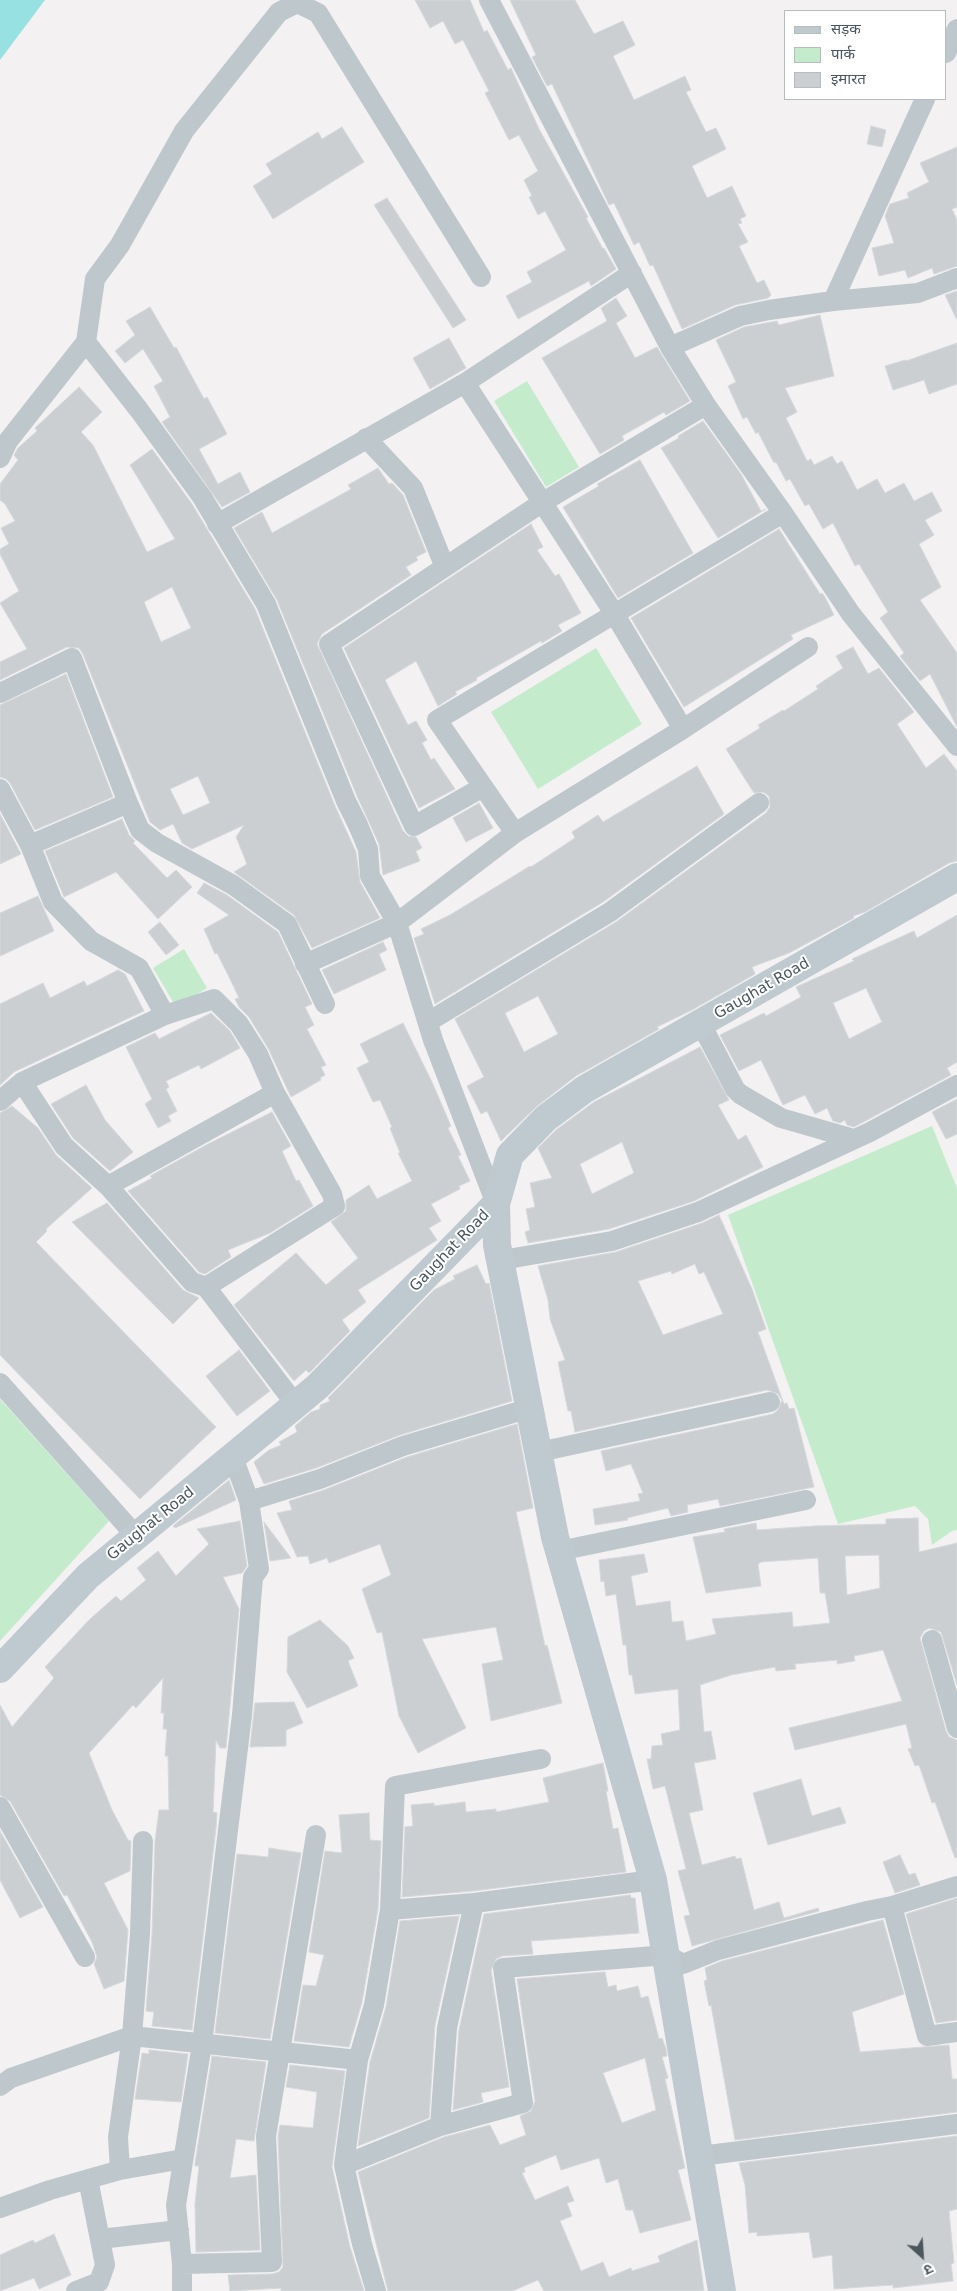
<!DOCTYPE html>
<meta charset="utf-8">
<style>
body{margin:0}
#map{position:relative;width:957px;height:2291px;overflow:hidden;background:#f3f1f2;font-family:"DejaVu Sans","Noto Sans Devanagari",sans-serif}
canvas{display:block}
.legend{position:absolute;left:784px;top:10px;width:162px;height:90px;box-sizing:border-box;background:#fff;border:1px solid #b7bcbe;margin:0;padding:6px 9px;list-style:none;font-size:15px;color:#4b575d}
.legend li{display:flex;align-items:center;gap:10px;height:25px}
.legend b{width:25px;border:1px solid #b7bcbe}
.north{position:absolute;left:897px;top:2231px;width:50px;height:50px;-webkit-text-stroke:4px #fff;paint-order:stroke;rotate:154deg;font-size:14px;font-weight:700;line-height:20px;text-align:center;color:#4b575d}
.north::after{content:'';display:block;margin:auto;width:18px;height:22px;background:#4b575d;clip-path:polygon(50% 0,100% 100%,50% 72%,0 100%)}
</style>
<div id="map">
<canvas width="957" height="2291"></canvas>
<ul class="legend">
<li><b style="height:6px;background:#bfcad0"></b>सड़क</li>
<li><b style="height:14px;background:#c5ebcd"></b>पार्क</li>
<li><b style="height:14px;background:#cbcfd2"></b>इमारत</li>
</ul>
<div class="north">उ</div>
</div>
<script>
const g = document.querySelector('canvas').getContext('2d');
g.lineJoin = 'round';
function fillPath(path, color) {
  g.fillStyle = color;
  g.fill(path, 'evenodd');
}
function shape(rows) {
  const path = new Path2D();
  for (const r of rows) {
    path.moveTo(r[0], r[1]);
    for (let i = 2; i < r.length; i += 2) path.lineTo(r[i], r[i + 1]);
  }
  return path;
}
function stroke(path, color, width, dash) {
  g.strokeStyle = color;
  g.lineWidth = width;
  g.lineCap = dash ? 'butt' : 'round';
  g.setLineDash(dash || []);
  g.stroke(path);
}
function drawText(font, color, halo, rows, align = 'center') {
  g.font = font + ' "DejaVu Sans",sans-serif';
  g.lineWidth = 4;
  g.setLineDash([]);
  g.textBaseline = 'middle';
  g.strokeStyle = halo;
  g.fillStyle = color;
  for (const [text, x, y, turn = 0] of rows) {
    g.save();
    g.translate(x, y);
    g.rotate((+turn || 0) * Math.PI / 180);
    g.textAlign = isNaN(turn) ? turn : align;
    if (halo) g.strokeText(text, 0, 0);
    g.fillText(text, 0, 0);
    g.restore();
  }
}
fillPath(shape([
 [527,381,579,467,546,487,494,401],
 [596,648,642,724,538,789,491,712],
 [184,949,207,988,176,1007,153,968],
 [932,1126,957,1188,957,1530,952,1531,932,1545,928,1519,915,1506,838,1524,728,1215],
 [0,1399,109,1521,0,1641]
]), '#c5ebcd');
fillPath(shape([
 [0,0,45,0,0,60]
]), '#97e1e3');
const building = shape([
 [415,0,470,0,484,32,487,30,508,70,511,68,539,129,588,217,586,218,603,249,604,248,616,269,591,286,589,281,518,319,506,296,532,282,527,272,566,250,545,211,538,215,529,197,532,196,524,180,538,171,519,135,509,140,485,93,489,91,463,40,455,44,443,21,430,28,415,0],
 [510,0,575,0,594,34,623,21,635,45,613,56,634,100,685,76,691,90,686,92,706,132,716,128,726,149,692,166,707,198,732,186,746,216,740,219,742,223,738,224,748,242,739,246,757,283,764,280,771,295,768,298,735,305,682,329,653,265,650,266,639,242,634,245,614,203,609,205,552,84,547,86,532,57,536,55,510,0],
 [871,126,886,130,882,147,867,144,871,126],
 [342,127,364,162,273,219,253,186,272,174,266,164,318,132,322,139,342,127],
 [957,147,957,207,952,209,957,220,957,266,934,274,932,268,908,278,905,270,879,276,872,248,894,243,885,216,890,204,909,198,907,193,929,182,920,163,957,147],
 [387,198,466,320,453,328,374,205,387,198],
 [957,291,957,320,945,295,957,291],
 [616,298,627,316,616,323,635,358,657,347,690,401,666,415,664,412,622,436,624,440,600,454,542,358,607,321,601,308,616,298],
 [150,307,174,348,176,347,204,399,207,397,227,434,199,449,218,484,240,472,250,492,222,507,162,422,170,417,154,386,163,381,143,349,125,363,115,351,135,335,126,321,150,307],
 [820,315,834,376,785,388,797,412,786,418,807,461,811,459,814,465,832,456,837,464,842,461,857,490,877,479,885,493,904,483,914,501,932,492,942,511,925,520,934,535,919,544,941,587,920,600,957,653,957,727,930,674,920,681,900,656,904,653,880,618,888,612,859,564,855,566,833,523,823,529,809,504,805,506,790,479,786,481,776,462,774,463,758,432,756,434,747,417,743,419,728,386,736,382,716,340,744,327,777,321,779,325,820,315],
 [449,338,466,368,430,389,413,358,449,338],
 [957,343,957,384,929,394,924,380,893,390,885,366,905,360,906,361,957,343],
 [79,387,102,412,81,432,93,445,147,552,175,539,130,465,152,449,192,504,255,609,335,806,356,852,360,882,380,918,312,948,294,915,234,872,247,864,236,837,244,825,192,849,182,843,173,824,160,830,150,822,83,654,79,648,67,647,0,680,0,662,27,649,0,603,19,591,0,554,0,549,9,544,1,528,15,521,5,504,0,500,0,484,18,460,14,455,18,448,37,431,35,428,79,387],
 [172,587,191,628,161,642,144,602,172,587],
 [198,776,210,803,183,815,170,789,198,776],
 [703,421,741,474,761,511,766,509,718,538,661,448,679,438,678,436,703,421],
 [640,460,693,553,618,598,563,507,599,486,597,484,640,460],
 [378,468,389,484,392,483,403,495,426,552,416,557,418,560,406,567,411,575,322,634,317,644,403,831,408,836,416,837,422,848,416,851,420,861,383,875,379,844,357,796,277,600,234,528,262,512,272,533,351,489,348,485,378,468],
 [531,524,543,547,537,550,555,576,559,574,581,613,558,625,562,631,542,643,541,641,476,678,477,680,455,692,457,694,438,706,416,661,385,680,408,725,416,721,427,740,422,743,431,760,434,758,455,789,419,808,344,648,531,524],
 [779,529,820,594,822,593,825,597,834,615,791,635,793,639,684,707,631,618,779,529],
 [853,647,868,674,879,668,914,712,897,724,926,768,944,754,957,771,957,861,949,863,865,912,853,916,854,918,789,953,752,967,755,974,692,1010,657,1027,659,1029,576,1076,537,1106,501,1141,487,1111,481,1114,467,1086,484,1077,455,1019,616,922,766,813,770,807,769,796,763,792,754,793,726,749,760,728,758,725,783,710,784,711,818,689,816,686,843,668,836,656,853,647],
 [538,996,558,1034,524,1052,505,1013,538,996],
 [66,674,113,797,35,830,10,783,6,779,0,777,0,705,66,674],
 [697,766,724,814,603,902,435,1004,414,938,424,934,421,929,450,915,530,866,531,867,575,838,572,832,598,815,603,822,697,766],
 [479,803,493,828,466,842,453,818,479,803],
 [0,814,21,854,0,864,0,814],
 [122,819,129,835,135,841,133,843,167,878,176,870,192,887,158,919,116,872,64,897,45,851,122,819],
 [204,883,227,895,278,932,312,1004,305,1007,314,1025,307,1029,326,1065,321,1067,325,1075,320,1078,321,1080,291,1097,268,1048,249,1017,239,1007,235,999,239,998,231,981,217,953,215,954,204,929,229,915,197,893,204,883],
 [38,896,54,931,0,956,0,913,38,896],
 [957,915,957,1062,947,1068,951,1075,854,1127,847,1125,845,1120,840,1123,833,1121,827,1108,815,1114,805,1095,783,1105,761,1060,739,1071,720,1035,764,1013,766,1016,801,997,796,987,854,961,852,959,914,931,917,938,957,915],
 [866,988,882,1022,849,1039,833,1003,866,988],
 [160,922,179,945,166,955,148,932,160,922],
 [383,942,387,950,379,954,386,970,334,994,322,970,383,942],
 [118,970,125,974,144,1011,14,1072,0,1085,0,1004,43,983,50,998,84,981,87,986,118,970],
 [211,1013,230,1031,240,1048,201,1069,199,1065,166,1081,169,1087,166,1089,177,1111,168,1116,171,1121,158,1128,145,1104,152,1099,126,1047,155,1033,159,1039,211,1013],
 [403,1023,432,1082,451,1126,448,1128,461,1155,458,1156,470,1181,459,1186,460,1189,431,1204,441,1221,429,1228,437,1240,358,1290,366,1302,342,1320,350,1331,309,1373,306,1370,294,1381,234,1305,296,1253,326,1285,358,1258,331,1222,346,1211,346,1200,369,1185,377,1199,412,1181,398,1153,400,1153,390,1128,392,1127,380,1100,373,1102,357,1068,369,1062,360,1044,403,1023],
 [700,1047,729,1100,718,1105,738,1140,746,1135,763,1167,694,1201,609,1229,528,1243,525,1232,530,1230,526,1209,535,1207,530,1183,552,1178,538,1148,556,1130,594,1102,700,1047],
 [622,1142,634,1173,592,1194,580,1164,622,1142],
 [86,1085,105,1120,133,1152,110,1171,73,1138,51,1104,86,1085],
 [957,1099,957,1134,946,1139,932,1112,957,1099],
 [12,1106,38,1128,56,1155,92,1188,46,1229,47,1231,36,1242,216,1427,140,1499,0,1355,0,1113,12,1106],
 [272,1112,291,1146,282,1151,296,1181,299,1180,313,1206,270,1233,228,1250,231,1257,205,1274,199,1272,128,1191,152,1178,150,1176,208,1144,272,1112],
 [107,1203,183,1290,199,1298,173,1324,72,1222,107,1203],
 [719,1215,752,1289,766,1329,758,1332,784,1404,787,1403,789,1409,794,1408,814,1487,720,1506,718,1499,687,1505,688,1512,671,1516,668,1508,627,1518,628,1520,595,1525,593,1509,640,1501,638,1494,643,1493,631,1464,606,1471,601,1451,773,1414,778,1410,782,1400,778,1394,767,1390,575,1432,571,1411,568,1411,558,1362,565,1360,550,1319,548,1300,538,1266,616,1252,702,1223,719,1215],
 [695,1264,699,1274,704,1272,723,1314,663,1335,638,1281,671,1271,672,1274,695,1264],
 [477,1265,486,1284,489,1283,512,1401,400,1435,316,1468,264,1484,254,1462,269,1450,281,1445,279,1442,297,1432,295,1426,311,1412,320,1409,320,1405,330,1401,328,1398,434,1290,455,1279,453,1276,477,1265],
 [239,1350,270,1391,237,1416,206,1376,239,1350],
 [517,1424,533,1508,516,1512,545,1646,547,1645,562,1703,491,1721,482,1664,503,1660,496,1627,422,1639,466,1728,418,1753,399,1716,382,1632,377,1633,362,1589,391,1575,380,1544,329,1563,327,1558,310,1564,308,1556,297,1557,277,1513,292,1510,289,1501,324,1490,407,1457,517,1424],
 [229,1480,236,1500,175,1528,173,1526,229,1480],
 [918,1518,919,1552,957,1543,957,1685,941,1632,929,1628,924,1631,920,1638,946,1731,949,1737,957,1740,957,1857,955,1858,935,1802,932,1803,919,1765,915,1766,908,1749,912,1748,906,1724,795,1750,789,1728,902,1701,883,1650,854,1656,855,1661,837,1664,837,1660,795,1664,796,1669,776,1671,775,1667,731,1675,700,1685,704,1732,711,1731,716,1759,694,1763,703,1810,689,1813,702,1865,735,1856,736,1859,741,1858,754,1910,779,1902,784,1918,818,1908,819,1911,692,1946,684,1916,690,1915,678,1871,686,1869,665,1786,653,1789,647,1759,651,1759,652,1746,663,1745,661,1734,680,1730,678,1689,635,1694,632,1675,629,1675,626,1645,623,1645,616,1594,606,1596,604,1581,601,1582,599,1560,644,1554,648,1572,631,1576,636,1606,670,1601,672,1622,683,1621,686,1641,716,1634,712,1619,792,1612,793,1627,830,1623,825,1593,820,1593,818,1558,761,1562,758,1564,761,1586,706,1593,693,1537,725,1532,724,1529,756,1523,757,1530,814,1526,886,1524,886,1519,918,1518],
 [879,1555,880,1588,847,1595,845,1556,879,1555],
 [240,1521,247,1566,242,1573,223,1577,239,1609,226,1748,220,1748,216,1740,213,1812,217,1813,216,1828,192,2030,152,2026,154,2012,146,2011,152,1934,155,1841,159,1810,169,1810,168,1756,165,1756,167,1729,163,1729,164,1713,161,1713,163,1678,136,1708,133,1705,89,1753,112,1810,128,1840,131,1841,130,1871,104,1883,128,1930,124,1981,104,1989,94,1964,97,1957,92,1942,67,1895,64,1896,10,1801,0,1795,0,1705,12,1727,54,1678,45,1667,89,1620,116,1596,121,1601,146,1580,137,1568,158,1551,176,1576,209,1544,197,1529,240,1521],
 [264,1522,291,1558,270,1561,264,1522],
 [320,1620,348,1646,354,1658,348,1661,358,1686,307,1708,287,1672,288,1637,320,1620],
 [294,1702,303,1723,286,1730,286,1746,250,1747,255,1703,294,1702],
 [603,1763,608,1791,606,1791,613,1829,618,1828,626,1872,473,1891,402,1897,405,1827,413,1826,411,1805,434,1803,434,1806,465,1802,466,1812,496,1809,496,1812,549,1802,543,1778,603,1763],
 [801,1779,812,1816,840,1807,846,1823,768,1845,753,1793,801,1779],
 [369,1813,370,1840,381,1841,378,1909,362,2002,349,2047,294,2041,303,1985,316,1986,324,1955,309,1952,325,1851,342,1853,339,1815,369,1813],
 [0,1831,43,1907,20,1918,0,1880,0,1831],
 [269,1848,301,1853,270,2039,215,2033,237,1854,268,1857,269,1848],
 [900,1855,909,1875,915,1873,920,1885,895,1893,883,1862,900,1855],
 [630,1895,631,1898,635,1898,639,1933,531,1941,533,1954,502,1956,496,1959,491,1970,509,2087,481,2093,483,2102,453,2110,459,2030,484,1914,630,1895],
 [957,1898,957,2020,936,2023,906,1914,957,1898],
 [459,1916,435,2025,429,2118,358,2146,370,2062,386,2007,400,1921,459,1916],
 [883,1920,904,1994,852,2012,860,2052,949,2045,952,2079,957,2079,957,2112,735,2140,711,2005,709,2006,704,1981,707,1980,705,1968,722,1961,883,1920],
 [605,1972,608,1987,616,1985,617,1991,638,1986,641,1998,648,1996,659,2039,662,2038,666,2049,667,2056,662,2057,668,2078,665,2079,685,2168,678,2170,691,2220,640,2233,633,2210,626,2210,618,2179,606,2183,599,2158,561,2170,556,2155,524,2168,525,2172,522,2173,535,2200,568,2186,574,2201,567,2203,572,2216,560,2221,581,2271,603,2262,609,2277,631,2268,632,2271,660,2262,658,2256,697,2240,704,2291,544,2291,538,2280,512,2291,388,2291,358,2172,444,2137,490,2125,500,2145,526,2135,520,2116,531,2111,535,2101,517,1979,605,1972],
 [645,2058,656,2110,622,2123,603,2073,645,2058],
 [149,2050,188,2054,181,2102,135,2099,142,2053,149,2054,149,2050],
 [212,2056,266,2062,254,2141,236,2139,230,2178,256,2175,260,2250,196,2252,195,2204,199,2166,195,2166,195,2163,212,2056],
 [290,2065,345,2071,332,2167,350,2247,364,2291,281,2291,281,2288,230,2291,228,2275,272,2274,279,2272,283,2267,278,2137,280,2125,313,2128,317,2092,286,2087,290,2065],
 [957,2136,957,2209,949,2211,954,2263,951,2264,953,2281,893,2288,893,2285,834,2289,832,2255,813,2258,809,2232,757,2236,757,2232,749,2233,745,2185,739,2163,957,2136],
 [54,2234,71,2275,39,2289,34,2278,0,2291,0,2255,33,2240,35,2243,54,2234]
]);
fillPath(building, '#cbcfd2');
stroke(building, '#d6d8dc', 1);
stroke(shape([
 [489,0,670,347,706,405,783,513,851,614,957,746],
 [946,53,957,29],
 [925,99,833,301,918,293,957,278],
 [86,342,95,279,120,245,184,131,279,12,297,3,318,13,481,277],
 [670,347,740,316,769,310,833,301],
 [465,383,614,613,683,729],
 [366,438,413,488,444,565],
 [0,458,8,441,86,342,139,410,202,497,266,604,346,801,358,825,368,849,370,876,397,923,433,1040,496,1204],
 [217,524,465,383,632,273],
 [0,693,72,658,128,803,140,830,157,843,233,885,287,924,325,1004],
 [483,787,414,826,329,644,543,502,706,405],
 [0,789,30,845,53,902,91,941,139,968,165,1015],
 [515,833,437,720,783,513],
 [30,845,128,803],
 [305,964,397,923,515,833,683,729,808,647],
 [428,1022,610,912,759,803],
 [701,1024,735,1089,740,1094,781,1118,854,1139],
 [22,1082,64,1146,108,1186,192,1282,206,1287,296,1405],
 [0,1101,22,1082,165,1015,214,999,239,1024,258,1054,275,1093,332,1194,335,1206,206,1287],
 [108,1186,275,1093],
 [502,1260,612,1241,698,1212,870,1132,957,1085],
 [0,1383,136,1536],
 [539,1452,770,1402],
 [249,1501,320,1479,403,1446,530,1408],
 [559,1551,806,1500],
 [932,1640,957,1728],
 [0,1807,85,1957],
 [892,1906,957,1886],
 [390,1910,474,1903,653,1880],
 [0,2086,11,2078,132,2036,358,2060],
 [440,2126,447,2028,474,1903],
 [700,2156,957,2124],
 [344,2165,440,2126,523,2103,503,1968,667,1955,683,1964,718,1950,867,1911,892,1906,927,2036,957,2032],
 [120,2170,118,2137,132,2036,140,1934,143,1841],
 [0,2208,50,2190,120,2170,183,2159],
 [100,2239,179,2230],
 [182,2264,272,2262,266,2136,316,1835],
 [76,2291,99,2282,105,2265,88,2179],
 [182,2291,182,2264,176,2205,202,2044,242,1715,253,1577,259,1569,249,1501,233,1457],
 [376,2291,362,2244,344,2165,358,2060,374,2005,390,1910,395,1786,541,1759]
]), '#bec7cc', 20);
stroke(shape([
 [496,1204,497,1245,555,1537,653,1880,722,2291],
 [0,1669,88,1576,317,1387,496,1204,510,1155,546,1118,585,1089,957,877]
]), '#bfcad0', 28);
drawText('15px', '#4b575d', '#fff', [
 ["Gaughat Road",762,989,-30],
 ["Gaughat Road",450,1251,-46],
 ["Gaughat Road",151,1524,-39]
]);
</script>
